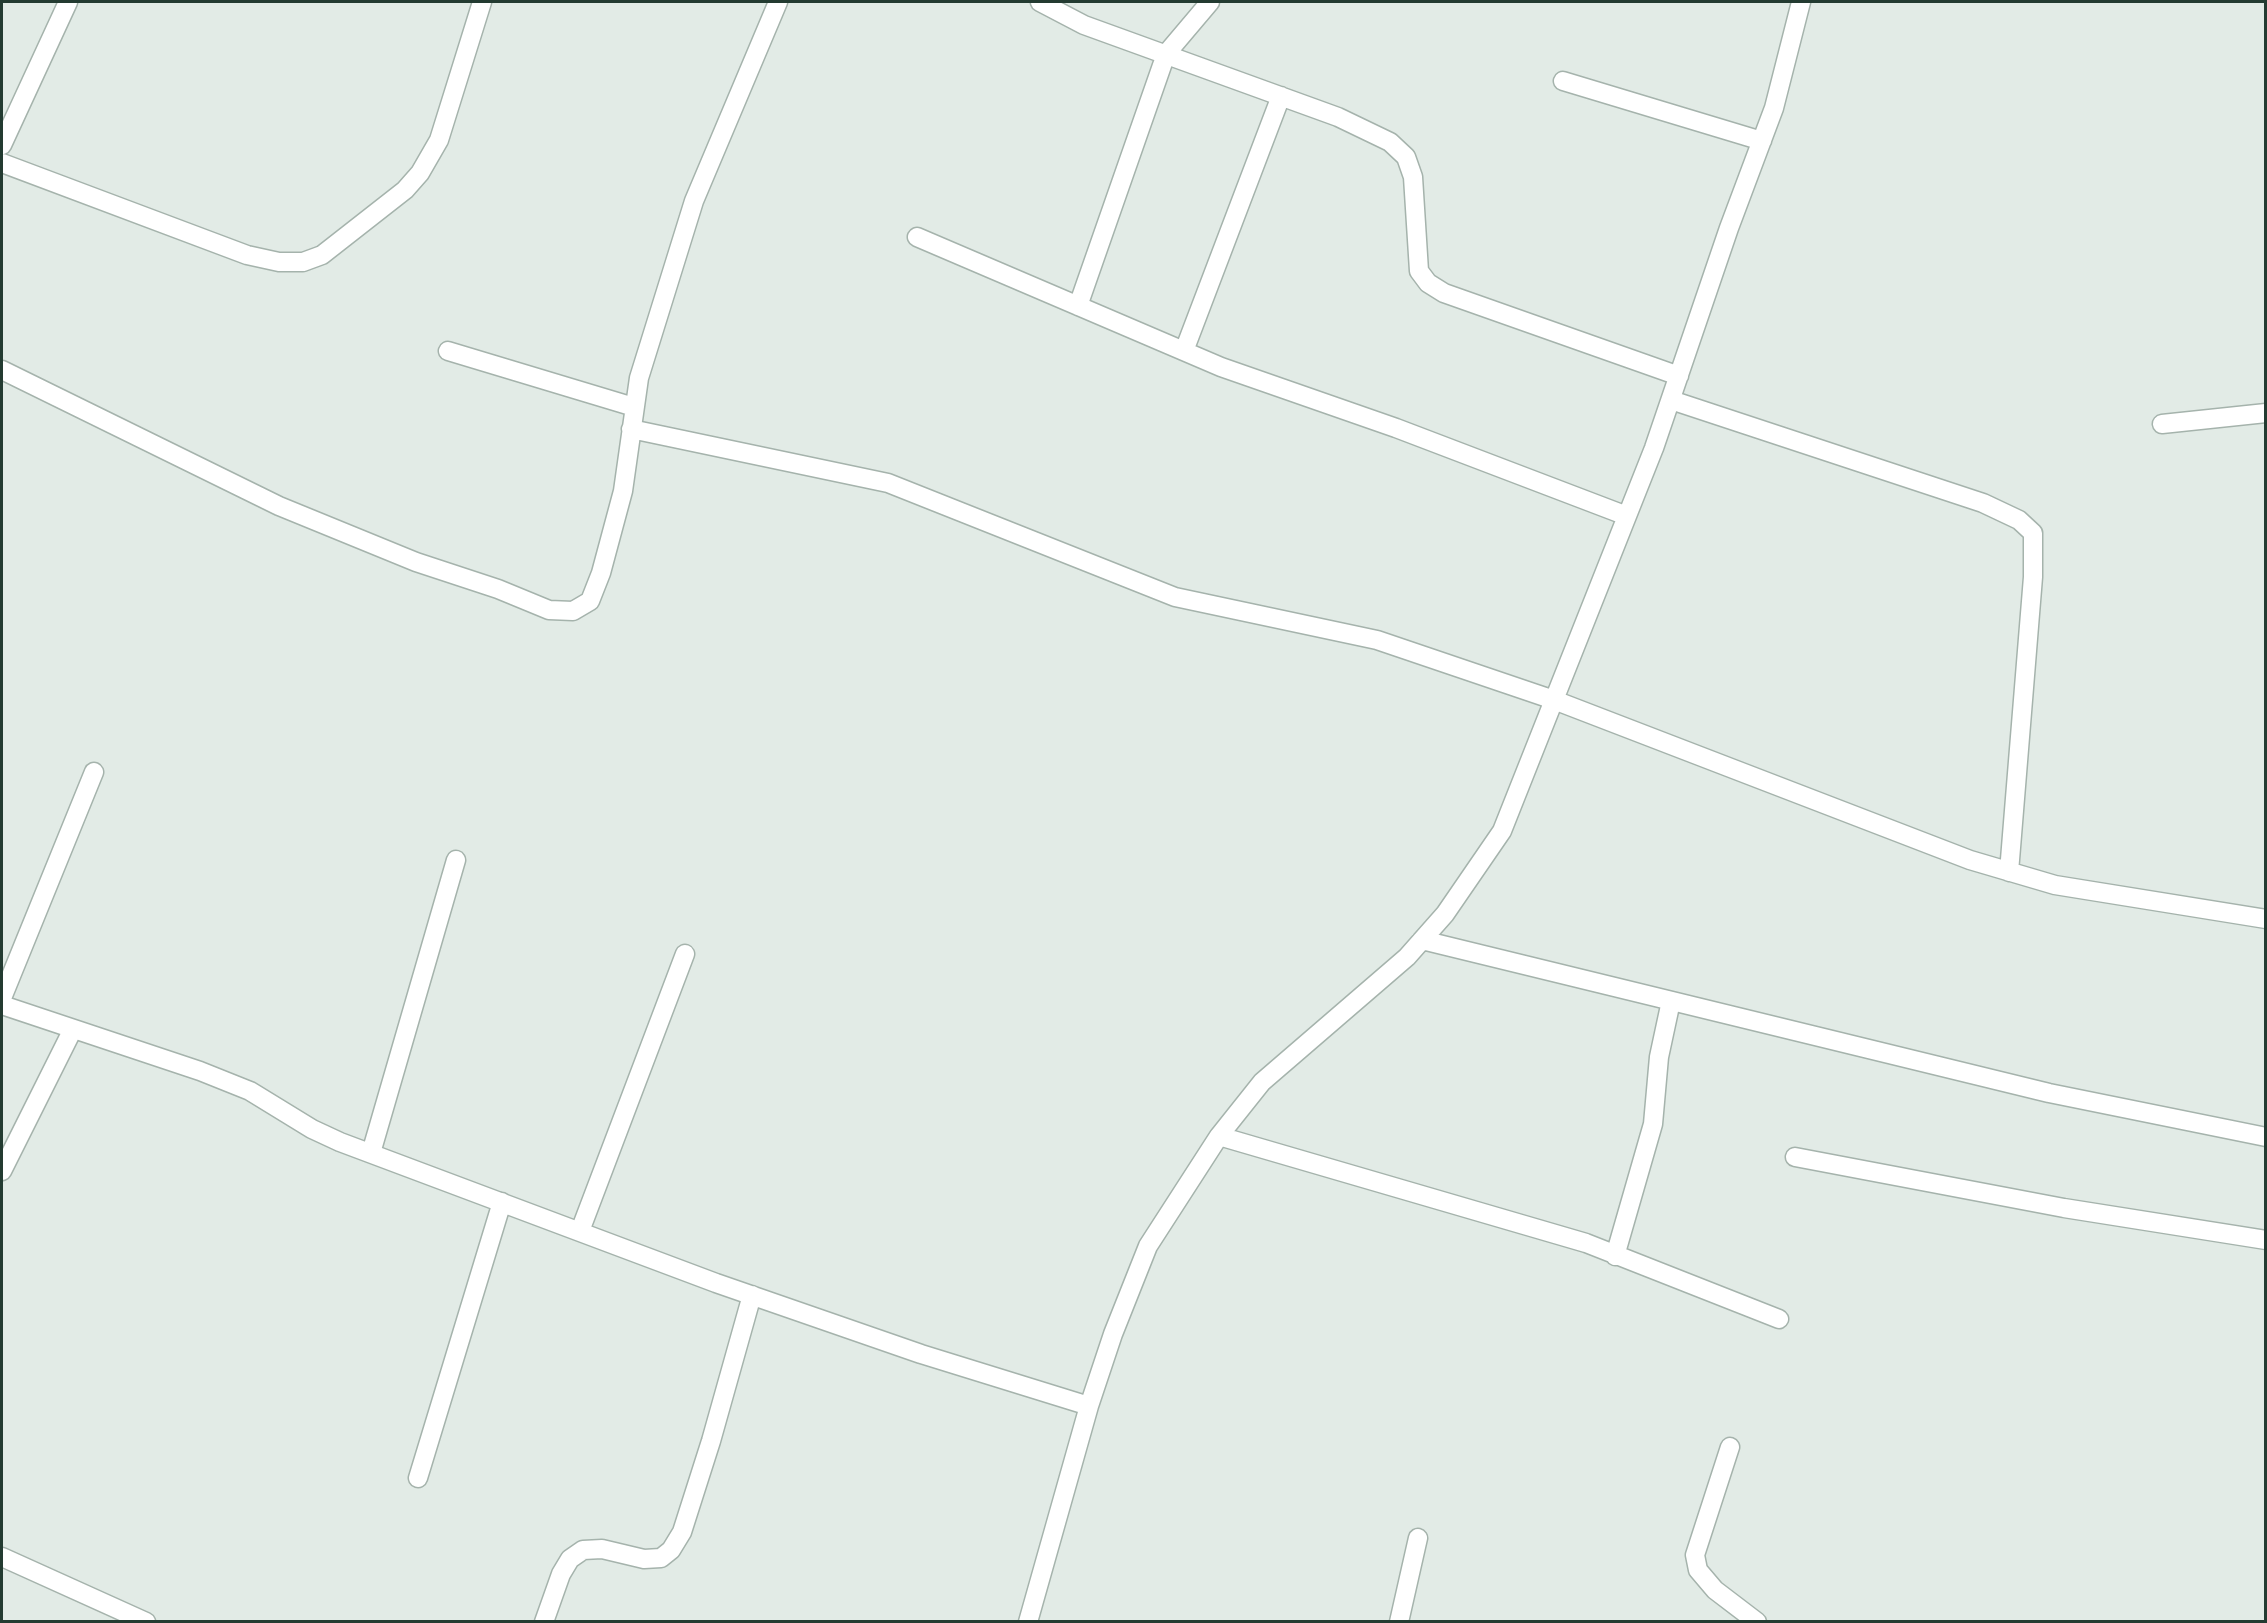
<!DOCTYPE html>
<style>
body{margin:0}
#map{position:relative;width:2267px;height:1623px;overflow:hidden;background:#e2ebe6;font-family:"Work Sans",sans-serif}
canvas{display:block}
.frame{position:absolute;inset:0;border:3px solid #233b31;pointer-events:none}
</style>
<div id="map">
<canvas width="2267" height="1623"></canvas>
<div class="frame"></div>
</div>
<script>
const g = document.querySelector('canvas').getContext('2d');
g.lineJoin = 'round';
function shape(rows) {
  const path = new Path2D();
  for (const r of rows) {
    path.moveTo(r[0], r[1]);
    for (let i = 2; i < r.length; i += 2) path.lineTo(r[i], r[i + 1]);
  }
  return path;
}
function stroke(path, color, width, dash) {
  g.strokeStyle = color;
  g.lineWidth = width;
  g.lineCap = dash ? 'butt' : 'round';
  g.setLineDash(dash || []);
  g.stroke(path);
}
const street = shape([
 [1040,2,1084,25,1338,117,1390,142,1406,157,1413,177,1419,271,1428,283,1444,293,1679,376],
 [1563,81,1762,141],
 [2,145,68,2],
 [2,163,247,255,279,262,303,262,322,255,405,190,420,173,439,140,482,2],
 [917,237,1221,367,1396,428,1627,516],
 [1078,306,1166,54,1210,2],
 [448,351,634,407],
 [1184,351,1281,96],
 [2,370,279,506,416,562,498,589,549,610,573,611,590,601,601,573,623,491,639,378,694,201,778,2],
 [1671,400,1983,503,2019,520,2033,533,2033,577,2009,872],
 [2162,424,2266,413],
 [631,429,888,483,1175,597,1377,640,1554,700,1970,860,2055,885,2266,919],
 [1422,940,2049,1093,2266,1137],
 [2,998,94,772],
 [2,1005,200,1071,250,1091,312,1129,340,1142,716,1283,921,1354,1089,1406],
 [1219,1136,1586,1243,1779,1319],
 [371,1153,456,860],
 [1795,1157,2064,1208,2266,1240],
 [2,1171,73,1029],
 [580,1231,685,954],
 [1615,1256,1653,1124,1659,1057,1671,1001],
 [1730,1447,1695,1555,1698,1570,1715,1590,1757,1622],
 [418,1478,502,1202],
 [2,1557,146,1622],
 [544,1622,561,1574,570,1559,583,1550,602,1549,644,1559,661,1558,671,1550,682,1532,711,1441,752,1295],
 [1028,1622,1089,1406,1113,1334,1148,1246,1219,1136,1262,1082,1407,957,1445,914,1502,831,1654,448,1729,228,1774,108,1801,2],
 [1399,1622,1418,1538]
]);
stroke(street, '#a5b3ac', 21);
stroke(street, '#fff', 18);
</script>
